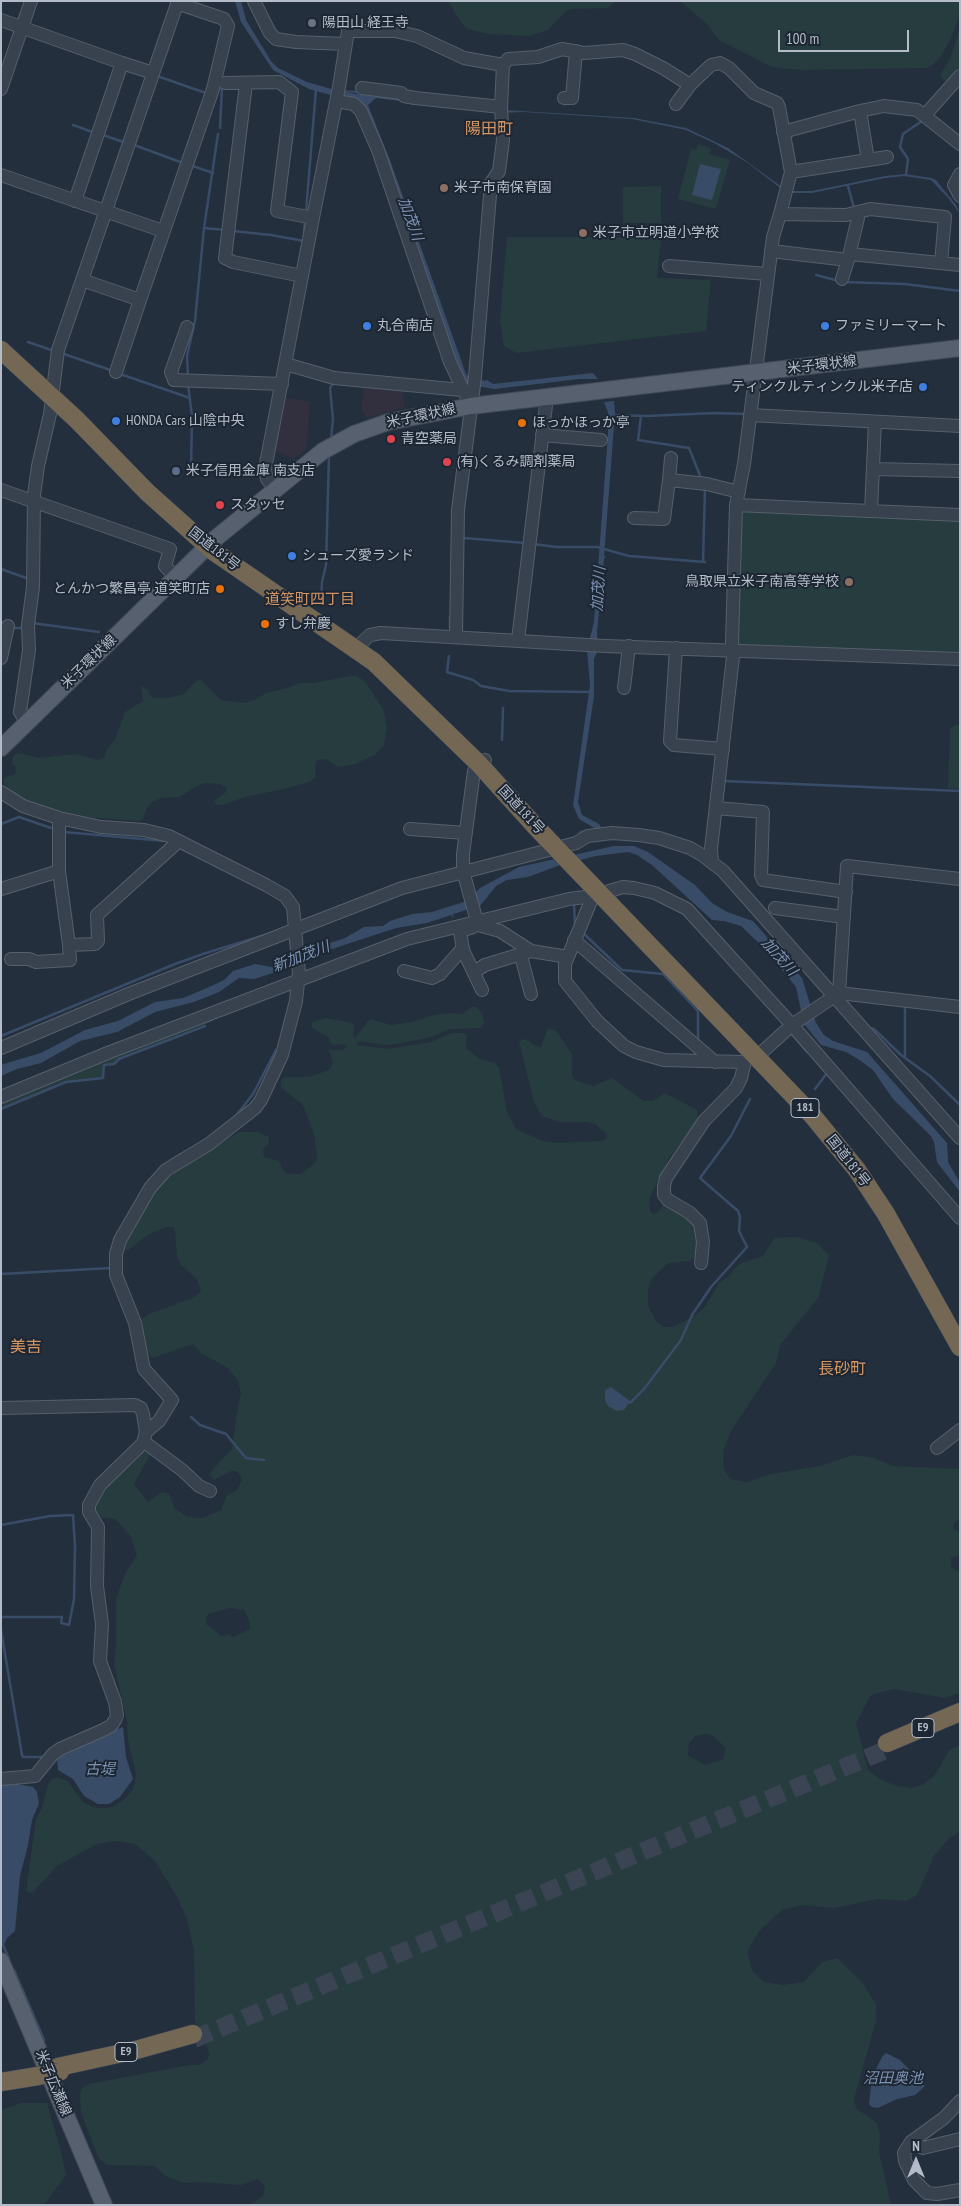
<!DOCTYPE html>
<meta charset="utf-8">
<style>
body{margin:0}
#map{position:relative;width:961px;height:2206px;overflow:hidden;background:#242f3e;font-family:"PT Sans Narrow",sans-serif}
canvas{display:block}
.frame{position:absolute;inset:0;border:2px solid #b4bcc9;pointer-events:none}
.north{position:absolute;left:891px;top:2136px;width:50px;height:50px;-webkit-text-stroke:4px #1d2633;paint-order:stroke;rotate:0deg;font-size:14px;font-weight:700;line-height:20px;text-align:center;color:#b4bcc9}
.north::after{content:'';display:block;margin:auto;width:18px;height:22px;background:#b4bcc9;clip-path:polygon(50% 0,100% 100%,50% 72%,0 100%)}
.scale{position:absolute;left:778px;top:30px;width:131px;height:22px;box-sizing:border-box;border:2px solid #b4bcc9;border-top:0;padding-left:6px;font-size:15px;line-height:18px;white-space:nowrap;color:#b4bcc9;-webkit-text-stroke:4px #1d2633;paint-order:stroke}
</style>
<div id="map">
<canvas width="961" height="2206"></canvas>
<div class="frame"></div>
<div class="north">N</div>
<div class="scale">100 m</div>
</div>
<script>
const g = document.querySelector('canvas').getContext('2d');
g.lineJoin = 'round';
function fillPath(path, color) {
  g.fillStyle = color;
  g.fill(path, 'evenodd');
}
function shape(rows) {
  const path = new Path2D();
  for (const r of rows) {
    path.moveTo(r[0], r[1]);
    for (let i = 2; i < r.length; i += 2) path.lineTo(r[i], r[i + 1]);
  }
  return path;
}
function stroke(path, color, width, dash) {
  g.strokeStyle = color;
  g.lineWidth = width;
  g.lineCap = dash ? 'butt' : 'round';
  g.setLineDash(dash || []);
  g.stroke(path);
}
function drawText(font, color, halo, rows, align = 'center') {
  g.font = font + ' "PT Sans Narrow","Noto Sans JP",sans-serif';
  g.lineWidth = 4;
  g.setLineDash([]);
  g.textBaseline = 'middle';
  g.strokeStyle = halo;
  g.fillStyle = color;
  for (const [text, x, y, turn = 0] of rows) {
    g.save();
    g.translate(x, y);
    g.rotate((+turn || 0) * Math.PI / 180);
    g.textAlign = isNaN(turn) ? turn : align;
    if (halo) g.strokeText(text, 0, 0);
    g.fillText(text, 0, 0);
    g.restore();
  }
}
fillPath(shape([
 [364,384,401,388,405,407,367,418,361,411],
 [282,397,310,402,306,450,294,459,272,449]
]), '#32303f');
fillPath(shape([
 [448,1,617,1,607,8,572,9,566,11,548,30,529,36,488,34,468,29,462,24],
 [680,1,960,1,960,14,950,40,941,56,933,65,926,68,800,70,772,67,719,40,707,24],
 [960,28,960,70,949,80,945,81,940,76,951,56],
 [698,144,711,148,709,154,730,160,716,209,678,199,691,149,696,150],
 [661,186,661,223,623,223,623,187],
 [507,237,661,237,657,278,711,280,706,331,516,353,504,346,500,320],
 [742,511,960,519,960,653,736,644],
 [351,676,356,676,365,681,384,711,387,728,384,745,375,755,355,764,338,767,326,759,317,760,315,764,315,777,310,782,280,790,248,796,222,805,217,805,214,801,225,793,227,788,220,784,205,783,196,786,180,797,161,798,152,802,146,810,143,819,138,821,70,816,30,802,18,796,4,784,4,780,6,777,15,774,16,767,13,765,12,759,15,754,19,753,40,758,76,754,97,760,104,758,107,750,115,739,125,712,143,701,141,686,148,690,152,698,168,698,184,694,196,681,201,680,221,700,244,703,257,699,266,693,288,688,299,683,313,683],
 [955,725,960,725,960,789,948,788,950,729],
 [471,1007,477,1007,482,1014,484,1023,481,1028,450,1029,428,1038,395,1044,384,1045,360,1041,358,1042,357,1045,389,1049,431,1042,451,1033,464,1033,467,1036,466,1046,467,1049,480,1059,494,1063,499,1067,507,1112,516,1129,543,1141,558,1143,601,1141,607,1138,607,1134,595,1124,587,1122,559,1122,542,1116,534,1103,519,1041,525,1039,538,1047,541,1047,548,1028,556,1031,572,1054,572,1075,574,1079,580,1082,593,1086,612,1078,644,1101,653,1101,665,1093,697,1110,698,1121,669,1158,649,1199,650,1210,653,1214,658,1212,663,1205,677,1210,694,1224,700,1235,696,1254,691,1261,668,1263,652,1278,648,1289,648,1306,656,1321,663,1327,673,1327,694,1316,705,1307,719,1283,729,1276,739,1264,763,1256,774,1238,797,1237,817,1243,829,1255,818,1298,780,1345,776,1363,731,1431,724,1449,723,1467,730,1479,747,1482,771,1474,820,1466,853,1455,874,1458,893,1466,960,1469,960,1519,954,1523,953,1529,960,1532,960,1555,951,1558,951,1567,960,1572,960,1693,945,1698,894,1689,881,1692,870,1696,856,1723,868,1770,880,1779,897,1786,912,1788,924,1784,935,1775,950,1749,960,1746,960,1832,950,1837,934,1856,917,1895,906,1901,878,1899,834,1908,803,1905,782,1910,760,1930,750,1946,748,1953,752,1971,764,1982,782,1985,804,1982,822,1962,837,1958,861,1981,876,2004,876,2021,854,2099,856,2108,877,2123,880,2135,879,2152,891,2205,249,2205,263,2196,265,2187,258,2179,241,2185,199,2182,183,2183,164,2175,155,2166,106,2165,98,2157,81,2113,80,2094,82,2088,88,2084,190,2065,199,2065,207,2060,210,2054,195,2021,194,1951,187,1919,177,1897,155,1861,135,1844,116,1841,97,1844,57,1866,32,1893,26,1891,36,1819,42,1808,48,1784,52,1779,58,1777,68,1782,83,1802,96,1808,110,1808,125,1799,133,1789,135,1783,136,1774,128,1740,127,1721,114,1665,116,1647,116,1599,125,1574,137,1555,131,1537,116,1519,101,1517,96,1510,96,1503,102,1491,145,1448,151,1452,150,1455,134,1484,148,1502,162,1492,169,1494,175,1509,188,1517,202,1518,221,1510,227,1495,237,1490,242,1480,239,1473,236,1471,231,1471,214,1480,210,1475,213,1469,232,1449,236,1418,241,1393,238,1381,228,1368,201,1353,193,1344,152,1358,147,1351,140,1327,142,1319,149,1314,195,1297,201,1290,196,1278,181,1265,177,1257,175,1231,173,1227,166,1227,148,1235,128,1250,122,1248,159,1182,239,1132,258,1132,269,1137,269,1144,265,1146,263,1151,264,1157,279,1161,283,1170,288,1174,301,1174,314,1164,317,1157,314,1134,303,1105,281,1087,281,1081,285,1077,309,1077,329,1070,333,1063,329,1050,342,1050,347,1047,345,1044,332,1045,328,1037,312,1028,312,1022,326,1018,347,1022,354,1025,353,1036,355,1038,370,1019,391,1025,412,1022,434,1015,455,1013,463,1014],
 [230,1608,244,1610,250,1622,250,1629,233,1637,229,1634,222,1636,206,1624,206,1619,208,1614],
 [705,1734,712,1735,726,1748,723,1759,706,1765,688,1756,689,1743,695,1736],
 [211,1019,213,1021,204,1025,119,1059,114,1063,103,1065,103,1077,65,1081,1,1109,4,1103,90,1066],
 [21,2103,47,2103,61,2152,66,2175,44,2205,1,2205,1,2110]
]), '#263c3f');
fillPath(shape([
 [235,1,241,1,246,20,271,61,278,68,307,82,335,90,359,91,360,93,345,92,363,95,504,110,634,118,686,128,728,148,782,187,783,190,748,163,716,144,686,130,632,119,524,112,498,113,376,98,368,105,391,163,466,374,470,377,485,381,487,380,493,384,593,373,598,379,579,379,495,389,469,385,464,382,459,372,376,136,342,98,309,89,273,70,241,22],
 [700,164,721,169,712,200,692,195],
 [905,174,931,178,936,180,956,205,960,214,949,199,931,180,904,176,885,178,812,193,789,193,790,191,812,191,885,176],
 [614,401,615,413,604,556,606,556,604,559,597,632,598,650,594,659,594,696,578,802,582,815,599,824,601,827,597,829,607,831,591,831,576,833,583,830,596,829,579,819,573,805,590,685,587,650,594,622,608,434,608,412,604,402],
 [614,846,634,846,648,852,695,885,712,903,727,912,753,921,802,978,816,1023,824,1035,833,1041,867,1052,947,1143,948,1162,960,1183,960,1192,937,1162,934,1142,931,1136,893,1099,873,1070,858,1059,846,1052,821,1045,804,1024,796,987,766,950,741,926,724,921,712,920,652,865,637,855,628,852,596,856,560,865,528,877,507,880,496,886,480,906,453,914,454,918,451,915,427,923,396,928,329,950,304,963,273,973,254,979,239,978,219,992,194,1002,155,1012,117,1032,80,1041,41,1063,17,1069,1,1076,1,1065,7,1063,41,1053,85,1030,118,1021,155,1002,183,998,207,988,224,980,233,971,255,964,277,968,307,955,321,946,345,938,364,927,383,926,390,921,412,914,432,912,467,901,480,888,519,867],
 [611,1387,630,1401,624,1410,617,1411,608,1406,605,1400,605,1390],
 [123,1727,126,1757,133,1779,120,1797,109,1804,98,1804,84,1796,73,1779,58,1770,57,1759,62,1752],
 [1,1784,18,1784,33,1787,37,1792,39,1803,32,1820,28,1845,20,1876,15,1931,7,1938,3,1947,1,1943],
 [886,2053,900,2060,925,2086,915,2095,897,2099,878,2108,872,2107,869,2104,872,2077,882,2057]
]), '#394c67');
stroke(shape([
 [157,76,206,93],
 [73,125,95,133],
 [220,128,222,87],
 [103,135,126,143],
 [134,145,183,163],
 [190,165,213,173],
 [906,175,908,159,900,147,903,134,922,121],
 [848,186,854,208],
 [306,212,316,89],
 [204,228,225,230],
 [233,231,271,235,304,241],
 [304,232,305,220],
 [816,275,839,281],
 [844,282,905,284,960,291],
 [28,342,54,351],
 [61,353,113,371],
 [120,374,190,398],
 [188,376,187,356,195,321,204,228,218,134],
 [188,384,192,416,191,469],
 [613,415,647,416,714,413,746,414],
 [641,416,638,440,689,448,701,478],
 [331,440,333,419,330,388,334,382],
 [464,538,525,543],
 [533,544,557,547,597,547,629,556,705,562],
 [703,562,705,488],
 [1,569,29,579],
 [321,600,322,582,326,565,329,455],
 [32,623,99,632],
 [11,628,23,628],
 [450,628,450,617],
 [449,656,447,672,473,680,481,686,509,691,591,692],
 [502,740,503,708],
 [724,781,960,791],
 [1,824,19,817,51,828],
 [64,832,165,841],
 [574,902,575,926],
 [583,933,622,970,663,974,698,1011,698,1041],
 [869,1028,874,1029,901,1055,930,1076,960,1105],
 [789,1031,807,1052],
 [1,1036,175,964,206,953,268,934],
 [905,1057,905,1006],
 [815,1089,827,1073],
 [1,1109,66,1082,103,1078,104,1065,114,1064,119,1059,205,1026],
 [235,1117,253,1094,276,1050],
 [171,1160,186,1151],
 [1,1274,111,1268],
 [628,1403,631,1402,644,1389,681,1340,692,1315,711,1287,747,1247,739,1231,740,1217,738,1211,700,1178,731,1136,750,1099],
 [191,1417,200,1425,226,1434,246,1458,264,1460],
 [1,1525,50,1516,73,1515,75,1546,74,1599,69,1625,61,1623,62,1617,1,1617],
 [1,1630,22,1755,23,1757,45,1757],
 [3,1945,9,1959],
 [14,1970,44,2040]
]), '#394c67', 2.5);
stroke(shape([
 [194,2039,888,1749]
]), '#3a4453', 18, [18, 9]);
const minor = shape([
 [254,1,270,33,276,39,296,42,346,44],
 [1,20,122,63],
 [225,83,279,82,292,92,277,211,313,218,339,87,348,31,395,31,417,36,464,58,503,65],
 [246,84,225,258,233,262,302,276],
 [362,88,401,93,404,96,415,98,501,107],
 [1,89,31,1],
 [564,98,572,98,576,51],
 [337,101,354,104,361,111,378,150,450,362,471,406],
 [676,104,690,85],
 [860,111,884,106,917,110,960,144],
 [925,115,960,76],
 [783,132,860,111,868,160,791,172],
 [868,160,887,157],
 [960,174,954,185,960,196],
 [1,175,163,231],
 [75,201,122,63,153,73],
 [771,251,848,260,842,279],
 [850,254,960,265],
 [848,260,858,218,856,214],
 [669,266,767,274],
 [82,280,140,300,116,372],
 [140,300,213,89,228,26,224,19,177,3],
 [187,327,171,372,174,380,282,384],
 [286,364,334,378,462,390],
 [750,415,960,426],
 [542,435,601,440],
 [873,469,960,471],
 [669,480,671,458],
 [274,488,267,479,265,469,313,218],
 [1,490,170,549,165,566,175,577],
 [736,505,960,515],
 [871,511,875,422],
 [634,518,664,519,669,480,707,484,739,492],
 [456,636,458,510,475,377,491,183,499,171,503,140,501,107,503,65,508,59,538,57,562,49,584,53,623,50,635,54,663,68,690,85,711,65,720,63,729,68,754,93,777,103,779,107,791,172,780,214,846,215,870,209,945,217,941,263],
 [518,640,547,397],
 [676,648,670,741,674,745,723,749],
 [355,649,370,635,381,633,605,646,960,659],
 [1,658,8,626],
 [624,688,629,646],
 [27,723,20,712,29,650,28,625,33,587,34,495,38,466,50,414,58,350,178,1],
 [485,760,474,771,463,854,463,871,478,925,500,931,531,951,568,957],
 [1,792,23,806,59,818,101,827,144,830,169,836,266,885,285,896,293,907,299,973,296,1001,282,1055,261,1100,255,1108,209,1144,166,1170,150,1188,120,1240,116,1254,116,1275,135,1323,144,1369,172,1400,159,1421,146,1432],
 [716,808,763,812,761,875,763,880,846,892],
 [59,818,59,871,69,945],
 [410,829,466,833],
 [712,862,711,849,733,657,732,642,736,505,744,464,773,237,780,214],
 [1,889,59,871],
 [593,896,565,964,565,981,597,1021,624,1046,636,1052,664,1060,743,1062,761,1053,792,1025,839,993,960,1007],
 [775,908,844,917],
 [473,927,460,931,463,950,482,990],
 [574,940,715,1062],
 [521,956,531,994],
 [11,959,29,959,36,962,70,960,69,945,95,944,98,941,97,915,179,841],
 [404,971,432,978,440,974,463,948],
 [474,972,485,965,531,951],
 [839,993,847,866,960,879],
 [1,1048,131,993,402,888,576,843,588,836,612,833,639,835,659,838,690,848,702,855,723,871,960,1138],
 [1,1097,110,1052,407,939,569,899,593,896,623,887,634,888,655,893,687,909,792,1025,960,1218],
 [701,1263,703,1242,700,1223,690,1213,668,1200,664,1195,664,1186,666,1178,704,1121,736,1088,741,1078,745,1061],
 [1,1408,135,1405,141,1408,143,1414,146,1432,143,1443,100,1485,89,1505,89,1512,98,1527,97,1586,102,1624,100,1661,115,1702,117,1715,115,1720,111,1726,101,1731,60,1749,53,1754,35,1776,1,1779],
 [143,1443,147,1444,182,1470,199,1486,210,1491],
 [937,1448,960,1430],
 [960,2101,944,2118,911,2142,904,2153,905,2161,914,2180,927,2193,937,2194,960,2190],
 [911,2142,923,2148,960,2139]
]);
const major = shape([
 [1,748,216,538,323,451,354,434,388,422,471,406,960,348],
 [1,1961,104,2205]
]);
const highway = shape([
 [1,350,77,420,147,492,213,551,374,662,480,765,535,826,812,1115,857,1170,886,1214,960,1347],
 [887,1743,960,1712],
 [58,2067,136,2050,193,2034],
 [1,2082,38,2076]
]);
stroke(minor, '#565f6c', 14);
stroke(major, '#414a57', 18);
stroke(highway, '#434c59', 19);
stroke(minor, '#38414e', 12);
stroke(major, '#56606e', 16);
stroke(highway, '#746855', 18);
const highwayBridge = shape([
 [38,2076,60,2072]
]);
stroke(highwayBridge, '#434c59', 19, []);
stroke(highwayBridge, '#746855', 18);
for (const [x, y, r, color] of [
 [312,23,5,"#6b7280"],
 [444,188,5,"#8d6e63"],
 [583,233,5,"#8d6e63"],
 [367,326,5,"#3f7fe0"],
 [825,326,5,"#3f7fe0"],
 [923,387,5,"#3f7fe0"],
 [116,421,5,"#3f7fe0"],
 [522,423,5,"#e8710a"],
 [391,439,5,"#e0444e"],
 [447,462,5,"#e0444e"],
 [176,471,5,"#5c6f8a"],
 [220,505,5,"#e0444e"],
 [292,556,5,"#3f7fe0"],
 [849,582,5,"#8d6e63"],
 [220,589,5,"#e8710a"],
 [265,624,5,"#e8710a"]
]) {
  const dot = new Path2D();
  dot.arc(x, y, r, 0, 2 * Math.PI);
  g.fillStyle = color;
  g.fill(dot);
  stroke(dot, '#1d2633', 2);
}
for (const [x, y, w] of [
 [805,1108,28],
 [923,1728,22],
 [126,2052,22]
]) {
  const box = new Path2D();
  box.roundRect(x - w / 2, y - 9.5, w, 19, 4);
  g.fillStyle = '#1d2633';
  g.fill(box);
  stroke(box, '#b4bcc9', 1);
}
drawText('bold 12px', '#b4bcc9', null, [
 ["181",805,1108],
 ["E9",923,1728],
 ["E9",126,2052]
]);
drawText('14px', '#b4bcc9', '#1d2633', [
 ["陽田山 経王寺",322,23],
 ["米子市南保育園",454,188],
 ["米子市立明道小学校",593,233],
 ["丸合南店",377,326],
 ["ファミリーマート",835,326],
 ["ティンクルティンクル米子店",913,387,"right"],
 ["HONDA Cars 山陰中央",126,421],
 ["ほっかほっか亭",532,423],
 ["青空薬局",401,439],
 ["(有)くるみ調剤薬局",457,462],
 ["米子信用金庫 南支店",186,471],
 ["スタッセ",230,505],
 ["シューズ愛ランド",302,556],
 ["鳥取県立米子南高等学校",839,582,"right"],
 ["とんかつ繁昌亭 道笑町店",210,589,"right"],
 ["すし弁慶",275,624]
], 'left');
drawText('14px', '#b4bcc9', '#1d2633', [
 ["米子環状線",822,365,-7],
 ["米子環状線",421,416,-12],
 ["国道181号",214,549,38],
 ["米子環状線",89,662,-44],
 ["国道181号",521,810,47],
 ["国道181号",848,1161,52],
 ["米子広瀬線",53,2083,67]
]);
drawText('italic 15px', '#7c92b1', '#1d2633', [
 ["加茂川",410,219,70],
 ["加茂川",599,589,-86],
 ["新加茂川",301,957,-21],
 ["加茂川",779,957,48],
 ["古堤",100,1770],
 ["沼田奥池",893,2079]
]);
drawText('15px', '#d59563', '#1d2633', [
 ["道笑町四丁目",310,600]
]);
drawText('16px', '#d59563', '#1d2633', [
 ["陽田町",489,129],
 ["美吉",26,1347],
 ["長砂町",842,1369]
]);
</script>
